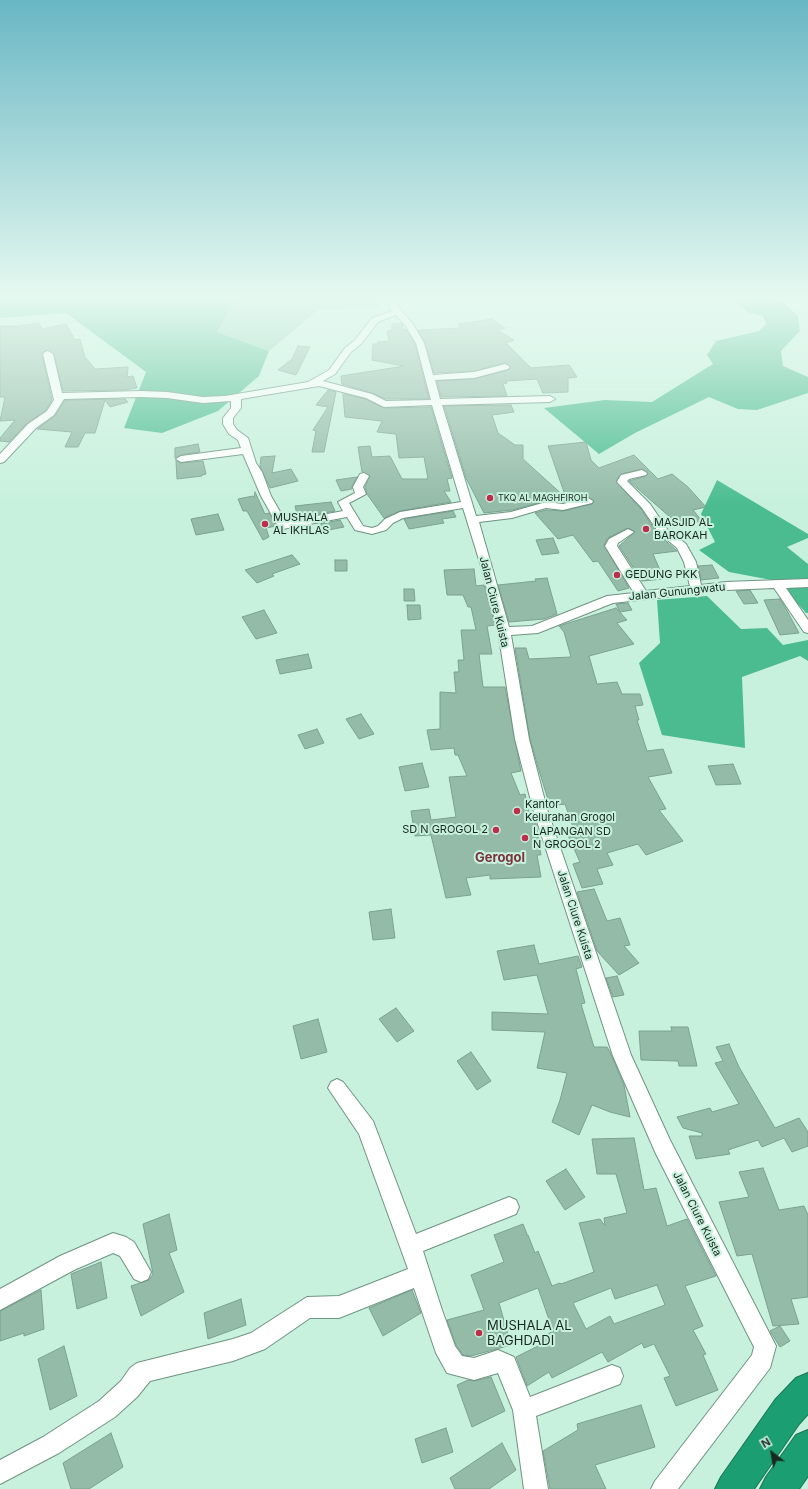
<!DOCTYPE html>
<style>
body{margin:0}
#map{position:relative;width:808px;height:1489px;overflow:hidden;background:#c8f1dd;font-family:Inter,sans-serif}
canvas{display:block}
.north{position:absolute;left:752px;top:1433px;width:40px;height:40px;-webkit-text-stroke:3px #c8f1dd;paint-order:stroke;rotate:329deg;font-size:11px;font-weight:700;line-height:16px;text-align:center;color:#192921}
.north::after{content:'';display:block;margin:auto;width:14px;height:18px;background:#192921;clip-path:polygon(50% 0,100% 100%,50% 72%,0 100%)}
</style>
<div id="map">
<canvas width="808" height="1489"></canvas>
<div class="north">N</div>
</div>
<script>
const g = document.querySelector('canvas').getContext('2d');
g.lineJoin = 'round';
function fillPath(path, color) {
  g.fillStyle = color;
  g.fill(path, 'evenodd');
}
function shape(rows) {
  const path = new Path2D();
  for (const r of rows) {
    path.moveTo(r[0], r[1]);
    for (let i = 2; i < r.length; i += 2) path.lineTo(r[i], r[i + 1]);
  }
  return path;
}
function stroke(path, color, width, dash) {
  g.strokeStyle = color;
  g.lineWidth = width;
  g.lineCap = dash ? 'butt' : 'round';
  g.setLineDash(dash || []);
  g.stroke(path);
}
function drawText(font, color, halo, rows, align = 'center') {
  g.font = font + ' Inter,sans-serif';
  g.lineWidth = 4;
  g.setLineDash([]);
  g.textBaseline = 'middle';
  g.strokeStyle = halo;
  g.fillStyle = color;
  for (const [text, x, y, turn = 0] of rows) {
    g.save();
    g.translate(x, y);
    g.rotate((+turn || 0) * Math.PI / 180);
    g.textAlign = isNaN(turn) ? turn : align;
    if (halo) g.strokeText(text, 0, 0);
    g.fillText(text, 0, 0);
    g.restore();
  }
}
fillPath(shape([
 [239,296,376,296,381,308,319,309,269,351,217,332]
]), '#8ed0b2');
fillPath(shape([
 [0,296,239,296,217,332,269,351,259,376,218,411,162,433,124,428,146,372,66,313,0,318],
 [729,296,776,296,798,316,800,331,781,351,783,366,808,377,808,393,757,410,738,409,709,397,635,433,599,454,544,408,605,400,652,402,713,364,707,355,716,341,759,331,766,324,763,316,749,313],
 [717,480,808,534,808,538,787,547,808,564,808,613,806,613,777,581,729,572,699,550,715,542,701,514],
 [707,596,741,629,767,628,783,645,808,640,808,661,800,656,742,677,745,748,662,735,639,663,660,643,657,600]
]), '#4bbc90');
const building = shape([
 [492,319,505,328,497,330,514,340,506,343,531,368,569,365,577,377,568,378,568,392,543,393,537,379,506,381,507,383,503,384,507,396,441,397,437,381,474,379,508,370,511,367,505,363,474,371,434,373,425,343,418,330,461,328,458,324,492,319],
 [39,323,42,329,66,324,75,340,80,339,85,357,95,369,128,367,127,377,133,376,137,388,124,390,63,391,54,354,49,350,45,351,42,354,52,400,46,410,27,423,9,442,0,441,0,438,15,420,0,421,5,397,0,397,0,326,19,326,39,323],
 [402,323,403,330,406,329,415,344,429,399,386,399,372,393,342,384,341,376,404,366,372,360,373,344,378,344,377,342,389,341,387,331,392,330,392,324,402,323],
 [298,346,310,347,296,375,278,370,292,359,298,346],
 [328,390,336,392,324,452,312,452,316,431,313,430,328,407,316,405,328,390],
 [343,394,365,399,384,408,431,407,452,478,447,479,450,491,444,491,451,502,400,511,384,518,367,494,365,487,370,476,362,472,358,447,370,446,372,457,390,456,402,479,428,479,424,457,399,458,396,434,377,432,382,421,345,417,343,394],
 [125,399,128,402,110,407,105,400,95,433,85,433,78,447,65,447,72,432,37,429,55,416,65,400,125,399],
 [511,405,514,412,492,415,498,433,515,445,523,445,523,459,566,498,548,446,586,442,591,460,599,468,634,455,658,479,672,474,688,487,706,507,693,510,702,521,679,525,629,481,646,476,648,472,642,469,621,474,616,481,641,509,658,534,677,551,653,554,664,579,642,581,619,546,635,532,627,528,608,538,604,545,629,588,618,591,598,561,593,562,573,535,558,539,535,513,546,510,563,511,592,504,594,501,589,497,563,502,546,501,512,510,484,513,466,478,444,406,511,405],
 [198,444,200,452,181,455,175,458,175,448,198,444],
 [275,456,272,473,291,469,298,481,270,488,260,466,261,457,275,456],
 [176,461,181,463,203,461,206,474,202,475,202,476,177,479,176,461],
 [357,477,352,486,352,489,341,491,336,480,357,477],
 [255,492,265,514,269,513,276,526,266,528,269,537,263,540,247,511,243,511,238,499,253,496,254,498,255,492],
 [331,502,335,511,298,518,295,506,331,502],
 [453,511,456,517,442,519,444,523,409,529,404,519,453,511],
 [218,514,224,530,196,535,191,519,218,514],
 [340,520,344,527,323,531,320,524,340,520],
 [553,538,559,553,542,555,536,540,553,538],
 [292,555,300,564,272,574,274,576,257,583,245,570,292,555],
 [335,560,347,560,347,571,335,571,335,560],
 [712,565,719,578,701,580,698,566,712,565],
 [474,569,476,586,484,585,495,625,487,626,492,654,479,654,483,687,505,687,521,771,511,773,520,795,525,794,531,821,535,821,536,824,541,855,537,855,541,877,490,879,490,875,466,878,471,895,446,898,431,835,415,836,411,811,429,809,431,820,456,817,449,777,467,776,458,755,455,755,454,748,431,750,427,730,440,729,440,692,456,693,454,672,459,672,458,660,464,660,461,630,476,630,471,607,468,607,463,595,447,595,444,570,474,569],
 [547,578,557,614,544,619,509,622,498,585,536,581,535,579,547,578],
 [404,589,414,589,415,601,404,601,404,589],
 [750,590,758,603,744,604,736,591,750,590],
 [780,599,785,607,799,633,780,635,764,600,780,599],
 [628,603,632,610,620,612,616,604,628,603],
 [407,605,420,605,421,619,408,620,407,605],
 [616,608,627,620,617,623,634,644,589,656,597,684,617,682,622,694,640,694,643,705,635,706,639,720,637,720,647,751,663,749,672,773,648,777,666,809,659,810,683,841,646,855,638,844,607,853,613,865,597,869,603,884,582,888,573,864,580,862,565,829,573,827,565,804,550,806,538,767,530,739,515,648,526,648,529,659,571,657,564,632,559,626,616,608],
 [264,610,277,633,256,639,242,617,264,610],
 [308,654,312,668,280,674,276,660,308,654],
 [361,714,374,734,359,739,346,719,361,714],
 [317,729,324,743,305,749,298,735,317,729],
 [422,763,429,787,405,791,399,767,422,763],
 [733,764,741,784,716,785,708,766,733,764],
 [594,889,607,921,620,918,630,945,624,946,639,963,619,975,597,951,577,892,594,889],
 [391,909,395,938,373,940,369,912,391,909],
 [534,945,539,964,578,956,582,967,576,969,585,1003,581,1004,594,1047,607,1047,610,1052,624,1085,630,1117,610,1112,592,1105,579,1135,552,1122,560,1100,567,1073,537,1068,545,1032,492,1030,492,1012,548,1014,537,975,504,980,497,951,534,945],
 [617,976,624,995,613,997,606,978,617,976],
 [396,1008,414,1031,397,1042,379,1019,396,1008],
 [318,1019,327,1052,301,1059,293,1026,318,1019],
 [671,1027,688,1027,697,1066,679,1066,678,1061,641,1060,639,1031,672,1031,671,1027],
 [729,1044,739,1067,775,1128,799,1118,808,1132,808,1146,792,1152,784,1138,762,1147,758,1140,728,1150,730,1154,696,1159,689,1136,702,1136,702,1133,683,1128,677,1117,710,1108,712,1112,739,1104,715,1063,723,1061,716,1047,729,1044],
 [471,1052,491,1081,477,1090,457,1061,471,1052],
 [634,1138,644,1190,656,1188,667,1226,687,1219,716,1276,685,1286,703,1326,693,1330,706,1354,703,1355,718,1390,676,1406,664,1378,670,1376,654,1344,644,1348,642,1343,608,1362,602,1352,552,1378,549,1372,527,1386,516,1357,540,1345,538,1340,553,1331,538,1288,499,1303,511,1345,471,1356,463,1355,456,1345,447,1320,484,1310,471,1275,504,1262,494,1235,523,1224,527,1234,526,1235,528,1235,535,1253,538,1251,552,1286,560,1283,561,1284,594,1272,579,1223,600,1219,605,1226,604,1218,627,1213,616,1174,597,1174,592,1139,634,1138],
 [657,1285,665,1305,614,1324,610,1316,586,1329,573,1303,611,1288,615,1299,657,1285],
 [763,1168,779,1210,804,1206,808,1215,808,1297,791,1299,799,1324,773,1326,752,1254,737,1256,719,1202,749,1197,739,1172,763,1168],
 [566,1169,585,1197,565,1210,546,1181,566,1169],
 [169,1214,177,1250,169,1253,184,1292,141,1316,131,1286,149,1280,153,1274,143,1224,169,1214],
 [101,1262,107,1298,77,1309,71,1274,101,1262],
 [41,1290,44,1329,24,1336,24,1333,0,1341,0,1311,41,1290],
 [412,1290,421,1313,383,1336,369,1308,412,1290],
 [241,1299,246,1325,208,1339,204,1313,241,1299],
 [780,1326,790,1341,780,1347,770,1331,780,1326],
 [64,1346,77,1396,50,1410,38,1359,64,1346],
 [491,1377,505,1411,472,1427,457,1385,468,1380,474,1381,491,1377],
 [641,1405,655,1447,595,1465,606,1489,550,1489,543,1451,578,1430,577,1424,641,1405],
 [446,1428,453,1452,422,1463,415,1439,446,1428],
 [111,1433,123,1467,89,1489,71,1489,63,1463,111,1433],
 [502,1443,516,1470,489,1489,455,1489,450,1478,502,1443]
]);
fillPath(building, '#94bba8');
stroke(building, '#7ba18f', 1);
const minor = shape([
 [385,296,393,296,399,308,413,324,424,343,433,375,474,372,505,364,510,367,508,369,474,378,435,380,440,399,550,396,555,399,550,402,442,405,476,516,511,512,546,502,563,504,588,498,593,501,592,503,563,510,546,508,512,518,479,522,509,627,532,626,607,596,634,593,605,546,609,539,628,529,634,532,618,543,617,546,646,591,690,586,684,562,677,548,659,533,642,508,617,482,621,475,642,470,647,473,646,475,629,479,627,481,650,504,667,529,686,544,696,562,701,585,726,582,808,579,808,587,786,588,808,620,808,633,804,632,774,588,726,590,613,603,538,633,511,635,529,739,547,809,631,1055,670,1140,776,1346,770,1368,678,1489,651,1489,655,1481,752,1355,754,1347,656,1154,613,1056,533,809,515,739,498,631,480,563,463,508,403,518,393,523,386,530,372,534,355,530,347,517,283,529,279,528,261,496,243,454,181,462,176,459,181,456,241,448,238,440,229,434,223,424,223,418,231,408,231,401,203,403,167,398,141,397,64,399,54,415,36,428,4,462,0,463,0,454,28,424,47,411,54,400,43,354,45,352,48,351,53,354,62,393,141,391,167,392,203,397,225,396,308,382,329,370,345,348,355,340,372,318,392,311,385,296],
 [396,315,405,325,416,343,431,400,386,401,372,394,323,381,335,374,351,352,361,344,378,322,396,315],
 [319,386,366,398,384,407,432,405,461,502,400,512,385,519,378,526,372,528,363,526,349,503,366,494,363,487,369,476,364,473,360,474,353,487,355,493,338,502,343,511,286,522,271,496,262,472,256,463,248,438,237,430,233,424,233,418,241,408,241,399,319,386],
 [337,1079,343,1082,373,1121,416,1234,509,1197,516,1200,519,1207,516,1214,423,1251,442,1310,455,1346,462,1356,474,1358,498,1350,514,1357,530,1397,612,1365,620,1368,623,1376,620,1384,536,1416,548,1489,524,1489,513,1410,498,1373,474,1380,447,1373,436,1353,414,1288,339,1318,310,1318,265,1349,233,1361,150,1381,137,1397,115,1417,59,1453,0,1484,0,1460,43,1437,99,1401,121,1381,130,1368,137,1363,233,1339,251,1333,307,1297,339,1296,408,1269,359,1134,328,1088,331,1082,337,1079],
 [113,1233,126,1237,134,1242,151,1272,148,1279,141,1282,134,1279,120,1256,113,1253,74,1270,0,1310,0,1289,60,1256,113,1233]
]);
const highway = shape([
 [808,1373,808,1414,799,1424,754,1489,715,1489,721,1477,775,1400,796,1378,808,1373],
 [808,1430,808,1476,799,1489,760,1489,766,1477,796,1435,808,1430]
]);
stroke(minor, '#6e9482', 2);
stroke(highway, '#1b7556', 2);
fillPath(minor, '#fff');
fillPath(highway, '#1c9e73');
const sky = g.createLinearGradient(0, 0, 0, 505);
sky.addColorStop(0, '#69b7c4');
sky.addColorStop(0.59, '#e6f9f0');
sky.addColorStop(1, '#e6f9f000');
g.fillStyle = sky;
g.fillRect(0, 0, 808, 505);
for (const [x, y, r, color] of [
 [490,498,4,"#be2d4b"],
 [265,524,4,"#be2d4b"],
 [646,529,4,"#be2d4b"],
 [617,575,4,"#be2d4b"],
 [517,811,4,"#be2d4b"],
 [496,830,4,"#be2d4b"],
 [525,838,4,"#be2d4b"],
 [479,1333,4,"#be2d4b"]
]) {
  const dot = new Path2D();
  dot.arc(x, y, r, 0, 2 * Math.PI);
  g.fillStyle = color;
  g.fill(dot);
  stroke(dot, '#c8f1dd', 1.5);
}
drawText('9px', '#192921', '#c8f1dd', [
 ["TKQ AL MAGHFIROH",498,498]
], 'left');
drawText('11px', '#192921', '#c8f1dd', [
 ["MUSHALA",273,518],
 ["AL IKHLAS",273,531],
 ["MASJID AL",654,523],
 ["BAROKAH",654,536],
 ["GEDUNG PKK",625,575],
 ["Kantor",525,805],
 ["Kelurahan Grogol",525,818],
 ["SD N GROGOL 2",488,830,"right"],
 ["LAPANGAN SD",533,832],
 ["N GROGOL 2",533,845]
], 'left');
drawText('11px', '#192921', '#c8f1dd', [
 ["Jalan Gunungwatu",677,592,-6],
 ["Jalan Ciure Kuista",494,602,76],
 ["Jalan Ciure Kuista",575,915,72],
 ["Jalan Ciure Kuista",697,1214,63]
]);
drawText('bold 13px', '#7b343d', '#c8f1dd', [
 ["Gerogol",500,858]
]);
drawText('13px', '#192921', '#c8f1dd', [
 ["MUSHALA AL",487,1326],
 ["BAGHDADI",487,1341]
], 'left');
</script>
